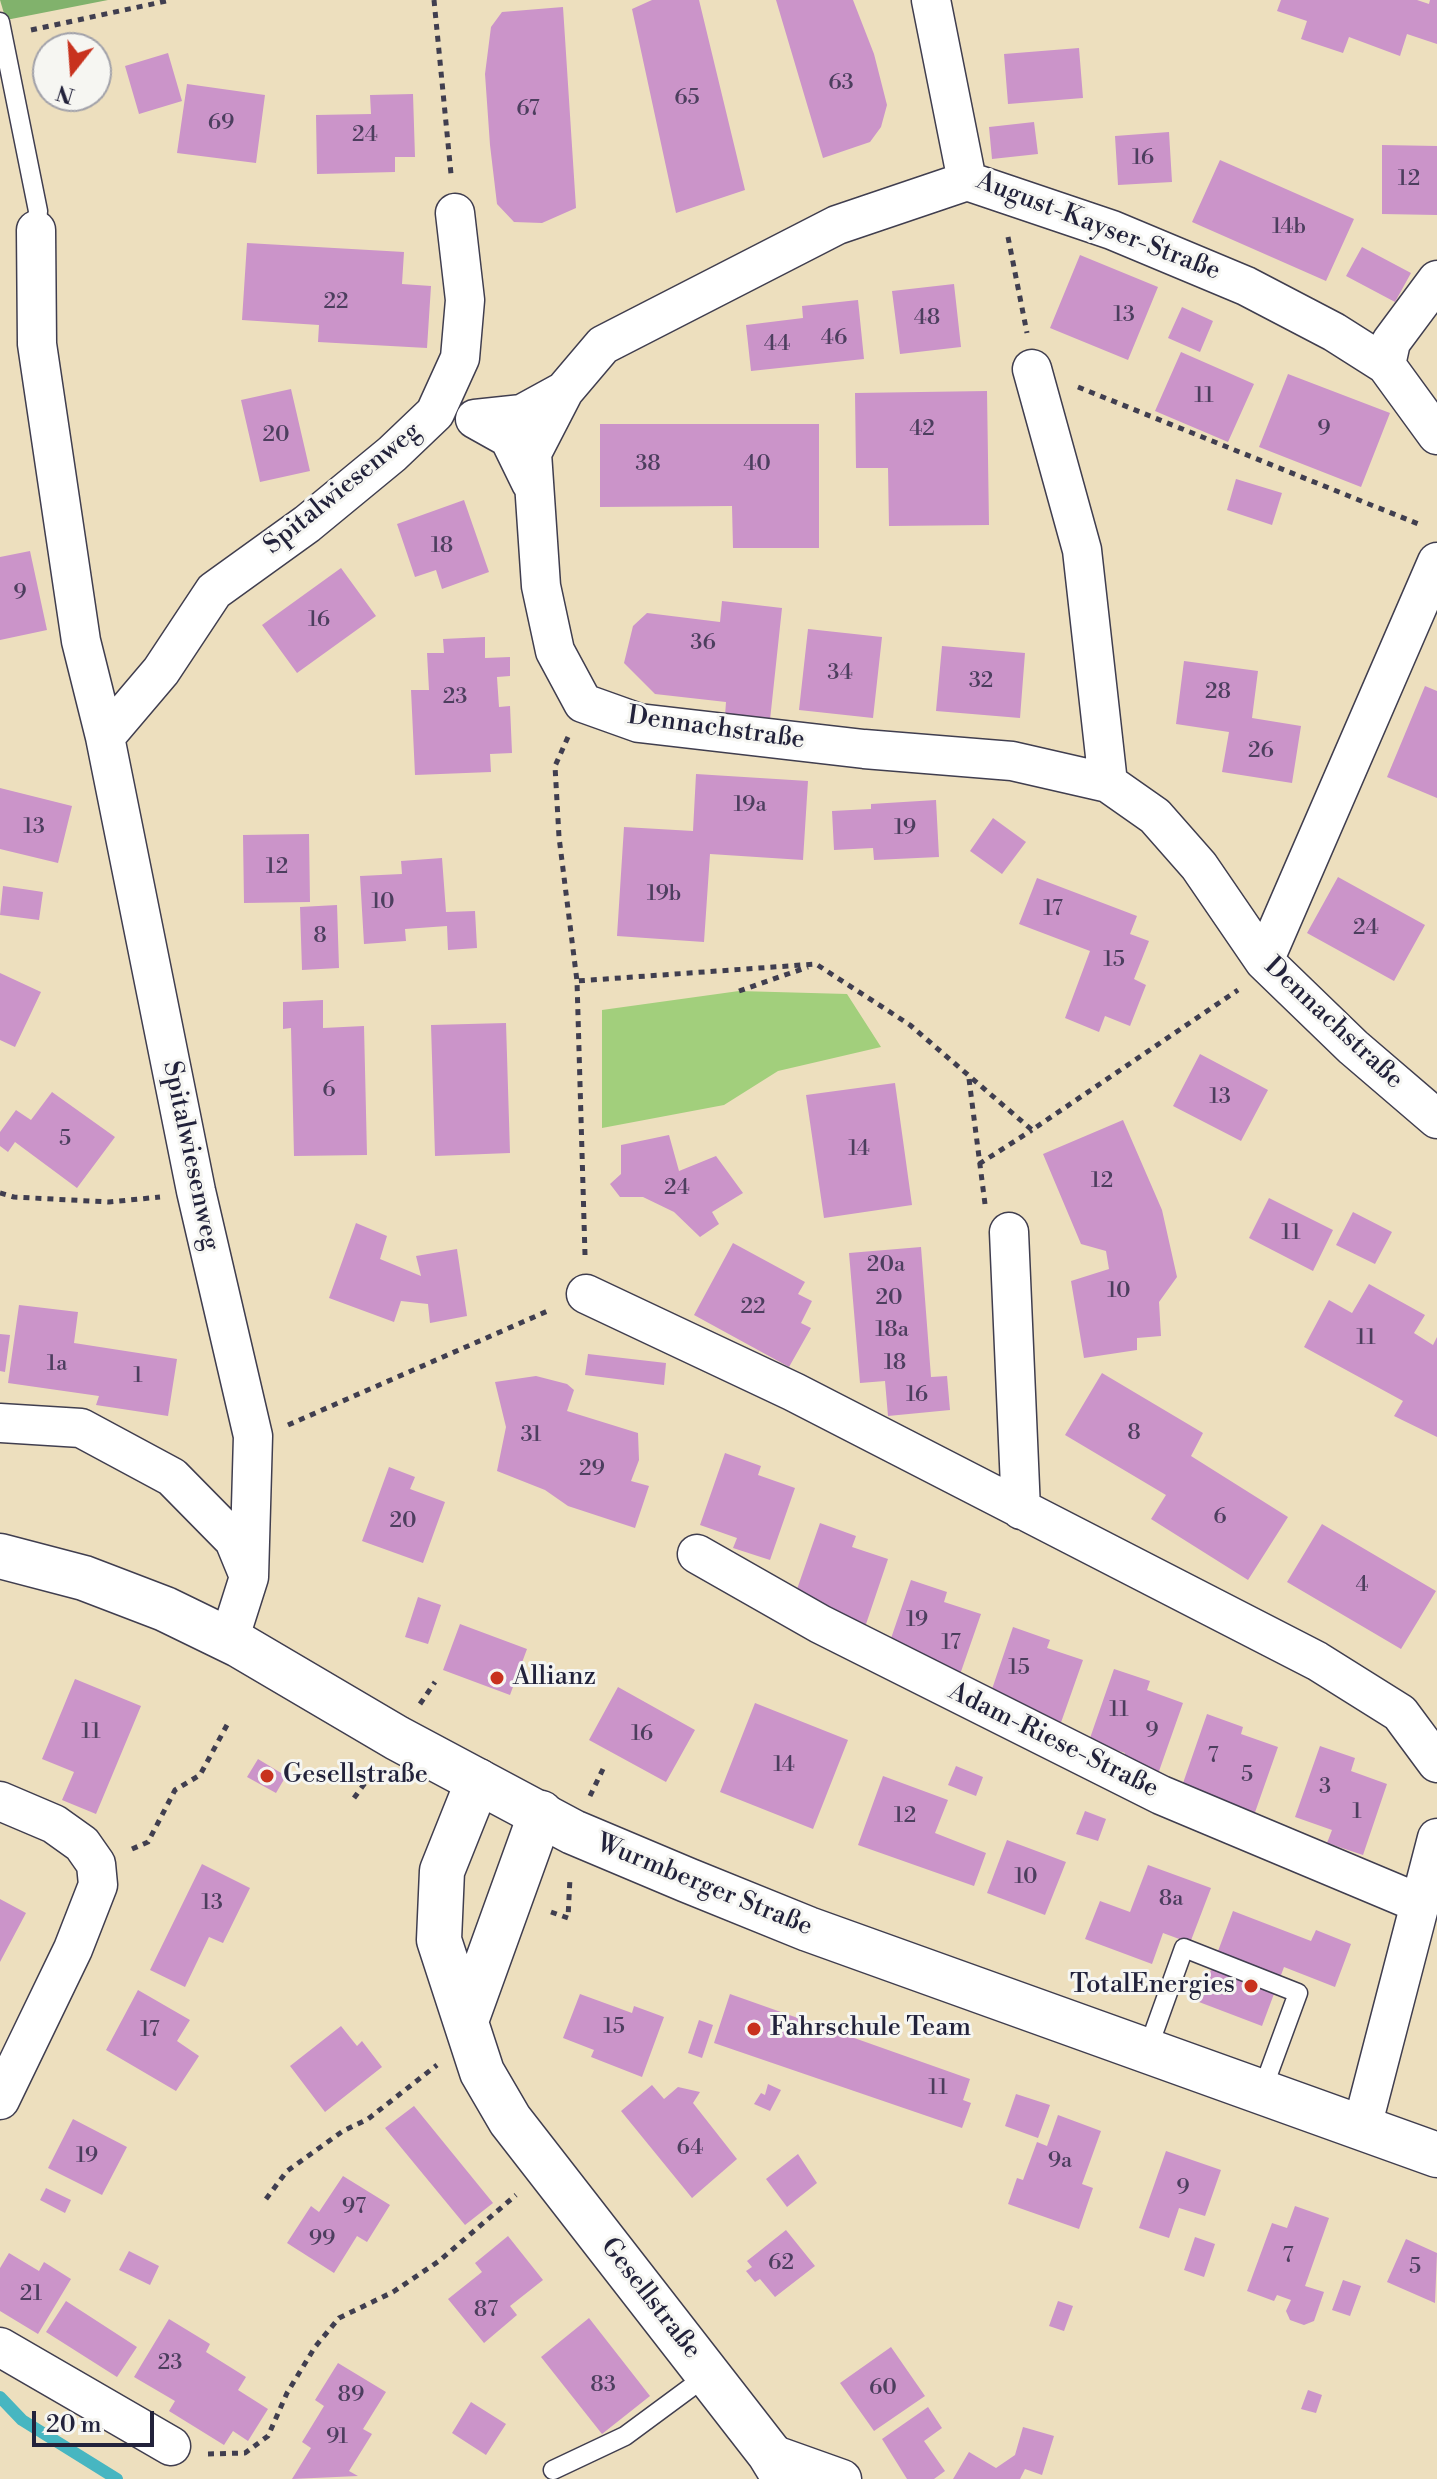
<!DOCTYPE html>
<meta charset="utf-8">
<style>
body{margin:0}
#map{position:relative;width:1437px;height:2479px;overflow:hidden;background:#eddfbe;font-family:"Libre Bodoni",serif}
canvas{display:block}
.north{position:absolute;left:32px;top:32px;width:80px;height:80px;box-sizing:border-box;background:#f6f6f2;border:2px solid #a1a1a9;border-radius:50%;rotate:197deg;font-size:22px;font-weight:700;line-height:32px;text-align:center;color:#22223b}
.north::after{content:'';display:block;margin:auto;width:28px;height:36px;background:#c8321e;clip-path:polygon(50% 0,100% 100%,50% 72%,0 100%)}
.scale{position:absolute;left:32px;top:2411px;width:122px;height:36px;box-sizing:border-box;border:4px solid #22223b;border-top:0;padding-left:10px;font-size:24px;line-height:28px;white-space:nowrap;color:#22223b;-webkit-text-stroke:6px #f6f6f2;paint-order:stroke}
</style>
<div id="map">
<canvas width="1437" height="2479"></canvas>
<div class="north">N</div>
<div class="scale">20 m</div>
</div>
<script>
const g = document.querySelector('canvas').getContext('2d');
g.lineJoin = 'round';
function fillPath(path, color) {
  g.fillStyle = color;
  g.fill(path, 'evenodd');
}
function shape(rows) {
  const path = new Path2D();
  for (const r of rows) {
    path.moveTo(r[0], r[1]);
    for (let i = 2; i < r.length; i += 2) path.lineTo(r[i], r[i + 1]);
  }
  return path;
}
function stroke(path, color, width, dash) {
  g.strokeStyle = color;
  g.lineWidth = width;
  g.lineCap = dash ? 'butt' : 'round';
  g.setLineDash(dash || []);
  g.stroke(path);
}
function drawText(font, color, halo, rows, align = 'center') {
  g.font = font + ' "Libre Bodoni",serif';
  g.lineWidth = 6;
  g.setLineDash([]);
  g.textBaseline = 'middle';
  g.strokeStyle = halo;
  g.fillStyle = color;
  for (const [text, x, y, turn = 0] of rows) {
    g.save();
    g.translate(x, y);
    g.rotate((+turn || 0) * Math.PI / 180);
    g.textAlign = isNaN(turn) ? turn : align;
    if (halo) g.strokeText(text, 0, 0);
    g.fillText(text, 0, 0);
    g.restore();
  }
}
fillPath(shape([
 [739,991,847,994,881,1047,778,1071,724,1105,602,1128,602,1010]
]), '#a2cf7c');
fillPath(shape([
 [0,0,108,0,6,20]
]), '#81b26c');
stroke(shape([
 [0,2397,22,2420,117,2479]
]), '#47b6c1', 12);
fillPath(shape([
 [652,0,699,0,745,190,676,213,632,9],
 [776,0,853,0,874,54,887,105,881,127,870,142,823,158],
 [1281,0,1417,0,1429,4,1430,0,1437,0,1437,44,1407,34,1400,56,1349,37,1343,53,1301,39,1307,21,1277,11],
 [563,7,576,208,542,223,514,222,497,204,490,145,485,74,491,27,502,12],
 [1079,48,1083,98,1008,104,1004,54],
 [168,53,182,101,139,114,125,66],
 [187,84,265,95,256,163,177,153],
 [413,94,415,157,395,157,395,172,317,174,316,115,371,114,370,95],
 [1034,122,1038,154,992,159,989,127],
 [1169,132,1172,182,1118,185,1115,136],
 [1382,145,1437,146,1437,215,1382,214],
 [1220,160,1354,219,1326,281,1192,222],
 [247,243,404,252,402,284,431,286,427,348,318,342,319,325,242,320],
 [1362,247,1411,273,1395,302,1346,276],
 [1080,255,1158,287,1128,360,1050,328],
 [954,284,961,347,900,354,892,291],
 [858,300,864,359,751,371,746,325,803,318,802,306],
 [1182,307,1213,321,1200,352,1168,338],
 [1181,352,1254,384,1228,442,1155,411],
 [1288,374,1390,413,1361,487,1259,447],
 [291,389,310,471,260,482,241,400],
 [987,391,989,525,889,526,888,468,856,468,855,393],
 [600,424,819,424,819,548,733,548,732,506,600,507],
 [1236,479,1282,493,1272,525,1227,510],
 [464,500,489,572,442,589,436,570,415,577,397,524],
 [30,551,47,630,0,640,0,557],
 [341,568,376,616,297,673,262,625],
 [722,601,782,608,770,720,725,716,726,702,655,694,624,663,633,626,647,613,720,622],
 [808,629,882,637,873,718,799,710],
 [485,637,485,658,510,657,510,676,497,677,499,707,510,706,512,753,490,754,491,772,415,775,411,690,429,690,427,653,444,653,443,639],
 [942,646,1025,653,1020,718,936,711],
 [1184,661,1258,671,1252,718,1301,726,1292,783,1222,772,1229,732,1176,724],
 [1425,686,1437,691,1437,798,1387,777],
 [696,774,808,781,803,860,710,854,704,942,617,936,624,827,693,831],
 [0,788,72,806,58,863,0,849],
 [936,800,939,857,874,860,873,848,834,850,832,811,871,809,871,804],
 [993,818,1026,842,1002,874,970,851],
 [309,834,310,902,244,903,243,835],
 [442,858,446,912,475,911,477,948,448,950,447,926,405,929,406,941,364,944,360,876,402,874,401,861],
 [1338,877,1425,925,1394,981,1307,933],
 [1037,878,1137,916,1130,934,1149,941,1134,979,1146,985,1130,1026,1105,1016,1099,1032,1065,1018,1090,951,1019,924],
 [3,886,43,892,39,920,0,915],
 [337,905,339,968,302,970,300,907],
 [0,973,41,992,15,1047,0,1040],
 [323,1000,323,1028,364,1026,367,1155,294,1156,291,1028,283,1029,283,1002],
 [506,1023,510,1153,435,1156,431,1025],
 [1200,1054,1268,1090,1241,1141,1173,1106],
 [895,1083,912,1205,824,1218,806,1095],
 [52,1092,115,1137,77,1188,15,1142,8,1152,0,1146,0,1132,16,1110,31,1120],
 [1123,1120,1162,1210,1177,1277,1159,1302,1161,1336,1137,1338,1137,1350,1084,1358,1071,1281,1109,1269,1106,1251,1081,1244,1043,1154],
 [669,1135,679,1171,716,1156,743,1193,712,1212,719,1224,700,1237,674,1212,643,1197,620,1197,610,1184,621,1174,621,1145],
 [1269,1198,1333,1230,1313,1271,1249,1238],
 [1353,1212,1392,1232,1375,1264,1336,1245],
 [356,1223,387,1236,380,1259,421,1276,416,1256,457,1249,467,1316,430,1323,428,1304,401,1301,394,1322,329,1298],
 [733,1243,805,1282,798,1294,812,1301,801,1323,811,1328,789,1367,694,1315],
 [921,1247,931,1377,947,1376,950,1410,888,1416,885,1381,860,1383,849,1253],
 [1369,1284,1425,1315,1414,1333,1433,1345,1437,1337,1437,1437,1394,1416,1403,1401,1304,1347,1329,1300,1352,1313],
 [19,1305,78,1312,74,1343,177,1359,168,1416,96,1405,99,1396,8,1383],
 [0,1334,10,1335,5,1372,0,1371],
 [588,1354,666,1363,664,1385,585,1375],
 [1102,1373,1203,1433,1191,1456,1288,1517,1248,1580,1151,1519,1166,1495,1065,1435],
 [536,1376,567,1384,574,1390,567,1411,638,1433,639,1460,631,1481,649,1486,635,1528,568,1506,545,1490,497,1471,506,1427,495,1382],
 [725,1453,761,1466,758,1475,795,1488,770,1560,733,1548,737,1538,700,1525],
 [389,1467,415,1477,410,1489,445,1502,423,1563,362,1541],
 [820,1523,856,1536,852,1547,888,1559,864,1630,828,1618,832,1608,795,1595],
 [1322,1524,1436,1591,1401,1649,1287,1582],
 [911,1580,947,1592,944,1602,981,1614,956,1686,887,1650],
 [418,1597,441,1605,428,1644,405,1637],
 [460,1624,527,1649,510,1695,443,1670],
 [1013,1627,1050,1640,1047,1648,1083,1660,1058,1731,989,1698],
 [1114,1669,1150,1681,1147,1690,1183,1703,1158,1774,1122,1762,1125,1753,1089,1741],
 [75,1679,141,1706,96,1814,62,1800,74,1772,42,1759],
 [618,1687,695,1730,666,1782,589,1740],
 [755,1703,848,1740,813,1829,720,1792],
 [1207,1714,1243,1727,1241,1734,1278,1747,1253,1818,1182,1786],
 [1320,1746,1355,1758,1351,1771,1387,1784,1363,1855,1327,1843,1332,1830,1295,1817],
 [258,1759,286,1776,276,1793,247,1777],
 [956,1766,983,1777,976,1796,948,1785],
 [883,1776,948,1800,935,1833,986,1853,974,1886,858,1845],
 [1085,1811,1106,1819,1098,1841,1076,1834],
 [1007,1840,1066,1862,1045,1915,987,1893],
 [202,1864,250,1888,223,1943,209,1937,185,1987,150,1970],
 [1148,1865,1211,1888,1190,1943,1163,1933,1152,1964,1085,1939,1100,1901,1130,1912],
 [0,1899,26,1913,0,1962],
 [1233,1911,1311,1941,1316,1930,1351,1944,1335,1987,1284,1967,1262,2026,1199,2002],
 [138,1990,190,2020,177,2041,199,2056,176,2091,106,2050],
 [580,1994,632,2013,634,2006,664,2017,642,2077,591,2057,594,2050,563,2038],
 [730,1994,970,2079,963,2100,971,2103,962,2128,714,2043],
 [699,2020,713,2025,702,2058,688,2053],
 [341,2026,357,2046,362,2041,382,2067,325,2112,290,2066],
 [768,2084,781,2090,770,2111,754,2104,761,2093,765,2095],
 [652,2085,664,2099,678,2087,700,2092,693,2103,737,2159,692,2198,621,2111],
 [1016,2094,1050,2105,1038,2138,1005,2126],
 [414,2106,493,2203,465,2225,385,2128],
 [1058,2115,1101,2131,1082,2184,1093,2188,1079,2229,1008,2204,1017,2178,1023,2180,1037,2142,1047,2146],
 [73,2119,127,2147,102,2195,48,2168],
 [1166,2151,1221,2170,1205,2216,1179,2208,1169,2238,1139,2228],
 [798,2154,817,2183,787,2207,766,2179],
 [343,2176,390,2205,367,2242,357,2236,334,2273,287,2243,311,2206,319,2212],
 [46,2188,71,2200,65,2213,40,2200],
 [1295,2206,1329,2218,1305,2286,1324,2292,1314,2321,1304,2325,1290,2320,1286,2311,1291,2300,1277,2295,1274,2301,1247,2291,1272,2223,1287,2228],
 [786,2230,815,2266,775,2297,760,2279,755,2282,746,2271,752,2267,747,2261],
 [508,2236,543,2280,510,2306,517,2315,484,2343,448,2299,482,2272,475,2263],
 [1195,2237,1215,2244,1204,2277,1184,2270],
 [1406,2239,1437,2253,1435,2303,1387,2282],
 [129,2251,159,2266,150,2285,119,2270],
 [9,2253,39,2271,44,2262,71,2279,38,2334,0,2311,0,2268],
 [1343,2280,1361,2286,1350,2316,1332,2310],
 [66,2301,137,2347,117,2377,46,2332],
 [1058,2301,1073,2306,1064,2331,1049,2326],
 [589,2318,650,2396,602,2434,541,2357],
 [169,2319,210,2344,206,2352,246,2377,238,2390,268,2409,248,2441,233,2431,224,2445,169,2411,175,2401,134,2377],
 [891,2347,925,2396,874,2431,840,2383],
 [338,2363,386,2392,363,2429,372,2434,349,2471,358,2476,292,2479,311,2448,302,2442,324,2406,315,2400],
 [1308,2390,1322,2395,1316,2413,1301,2409],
 [471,2402,506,2424,486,2455,452,2433],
 [928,2407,942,2428,924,2441,945,2471,934,2479,907,2479,882,2439],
 [1023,2427,1054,2436,1042,2475,1025,2469,1020,2479,953,2479,969,2452,996,2468,1015,2455]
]), '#cb94c9');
const service = shape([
 [0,22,38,211,36,230],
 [1147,2051,1184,1948,1298,1993,1262,2091],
 [553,2470,625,2436,709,2374]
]);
const minor = shape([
 [931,0,967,181,1112,230,1246,286,1334,332,1386,365,1437,435],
 [967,181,837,225,603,345,564,391,532,453,541,586,555,651,583,703,639,723,864,749,1012,761,1108,783,1155,816,1199,866,1264,961,1353,1047,1437,1119],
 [36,230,37,344,81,641,105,737,196,1191,253,1436,249,1577,229,1640],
 [1386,365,1391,342,1437,280],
 [1032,369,1082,550,1108,783],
 [531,483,509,438,475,419,522,414,564,391],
 [105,737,161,671,214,591,307,524,392,454,435,413,460,358,465,300,455,213],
 [1264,961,1437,562],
 [1009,1232,1021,1510],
 [586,1294,794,1392,1317,1661,1400,1713,1437,1763],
 [0,1423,81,1428,172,1477,234,1540,248,1574],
 [697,1554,820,1624,1161,1795,1421,1904],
 [0,1801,54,1824,82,1844,96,1864,98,1885,73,1949,0,2100],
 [1362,2127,1437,1838],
 [0,2347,171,2446],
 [769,2453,842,2479]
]);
const tertiary = shape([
 [478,1781,442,1871,439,1940,482,2072,510,2120,769,2453,785,2479],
 [467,2018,541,1813]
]);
const secondary = shape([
 [0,1556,84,1578,165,1609,239,1645,397,1738,573,1832,687,1880,808,1929,1437,2155]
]);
stroke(service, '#403e4f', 21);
stroke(minor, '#403e4f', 41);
stroke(tertiary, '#403e4f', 47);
stroke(secondary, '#403e4f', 47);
stroke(shape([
 [434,0,451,174],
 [31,30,171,0],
 [1008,237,1027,333],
 [1078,387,1421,525],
 [568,737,555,766,559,837,577,981],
 [739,991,808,967],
 [969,1079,985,1204],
 [979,1164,1032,1130],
 [0,1193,14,1197,109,1202,160,1197],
 [585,1255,577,981,816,964,910,1025,1032,1130,1238,990],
 [288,1425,550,1310],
 [420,1704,435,1682],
 [590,1796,603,1769],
 [354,1798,373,1772],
 [132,1849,148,1842,175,1790,200,1775,227,1725],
 [551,1912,568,1918,570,1878],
 [266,2199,287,2171,343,2131,368,2119,437,2065],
 [208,2454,245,2453,268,2436,287,2393,315,2347,339,2318,393,2292,439,2261,516,2195]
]), '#403e4f', 5, [6, 6]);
stroke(service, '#fff', 18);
stroke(minor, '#fff', 38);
stroke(tertiary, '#fff', 44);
stroke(secondary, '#fff', 44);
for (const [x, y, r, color] of [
 [497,1678,8,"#c8321e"],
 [267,1776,8,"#c8321e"],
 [1251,1986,8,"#c8321e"],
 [754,2029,8,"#c8321e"]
]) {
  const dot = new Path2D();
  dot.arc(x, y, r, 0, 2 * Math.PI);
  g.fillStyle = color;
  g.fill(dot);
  stroke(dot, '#f6f6f2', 3);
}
drawText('22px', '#4c3e5e', null, [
 ["63",841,84],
 ["65",687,99],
 ["67",528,110],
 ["69",221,124],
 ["24",365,136],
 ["16",1143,159],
 ["12",1409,180],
 ["14b",1289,228],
 ["22",336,303],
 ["13",1124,316],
 ["48",927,319],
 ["46",834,339],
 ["44",777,345],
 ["11",1204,397],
 ["42",922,430],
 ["9",1324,430],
 ["20",276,436],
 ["38",648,465],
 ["40",757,465],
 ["18",442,547],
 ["9",20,594],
 ["16",319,621],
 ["36",703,644],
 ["34",840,674],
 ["32",981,682],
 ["28",1218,693],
 ["23",455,698],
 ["26",1261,752],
 ["19a",750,806],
 ["13",34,828],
 ["19",905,829],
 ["12",277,868],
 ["19b",664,895],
 ["10",383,903],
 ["17",1053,910],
 ["24",1366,929],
 ["8",320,937],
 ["15",1114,961],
 ["6",329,1091],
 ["13",1220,1098],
 ["5",65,1140],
 ["14",859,1150],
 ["12",1102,1182],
 ["24",677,1189],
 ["11",1291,1234],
 ["20a",886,1266],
 ["10",1119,1292],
 ["20",889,1299],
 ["22",753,1308],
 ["18a",892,1331],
 ["11",1366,1339],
 ["18",895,1364],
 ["1a",57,1365],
 ["1",138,1377],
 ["16",917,1396],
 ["8",1134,1434],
 ["31",531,1436],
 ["29",592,1470],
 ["6",1220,1518],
 ["20",403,1522],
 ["4",1362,1586],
 ["19",917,1621],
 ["17",951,1644],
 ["15",1019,1669],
 ["11",1119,1711],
 ["9",1152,1732],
 ["11",91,1733],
 ["16",642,1735],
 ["7",1213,1757],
 ["14",784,1766],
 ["5",1247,1776],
 ["3",1325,1788],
 ["1",1357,1813],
 ["12",905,1817],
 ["10",1026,1878],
 ["8a",1171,1900],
 ["13",212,1904],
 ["15",614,2028],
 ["17",150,2031],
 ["11",938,2089],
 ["64",690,2149],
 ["19",87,2157],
 ["9a",1060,2162],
 ["9",1183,2189],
 ["97",354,2208],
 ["99",322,2240],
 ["7",1288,2257],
 ["62",781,2264],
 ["5",1415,2268],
 ["21",31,2295],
 ["87",486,2311],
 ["23",170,2364],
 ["83",603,2386],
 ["60",883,2389],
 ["89",351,2396],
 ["91",337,2438]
]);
drawText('26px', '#22223b', '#f6f6f2', [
 ["August-Kayser-Straße",1098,227,21],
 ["Spitalwiesenweg",343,489,-39],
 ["Dennachstraße",716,729,8],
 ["Dennachstraße",1333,1024,43],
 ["Spitalwiesenweg",190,1156,78],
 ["Adam-Riese-Straße",1053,1741,26],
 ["Wurmberger Straße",704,1886,22],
 ["Gesellstraße",650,2299,52]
]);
drawText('26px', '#22223b', '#f6f6f2', [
 ["Allianz",513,1678],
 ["Gesellstraße",283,1776],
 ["TotalEnergies",1235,1986,"right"],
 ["Fahrschule Team",770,2029]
], 'left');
</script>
